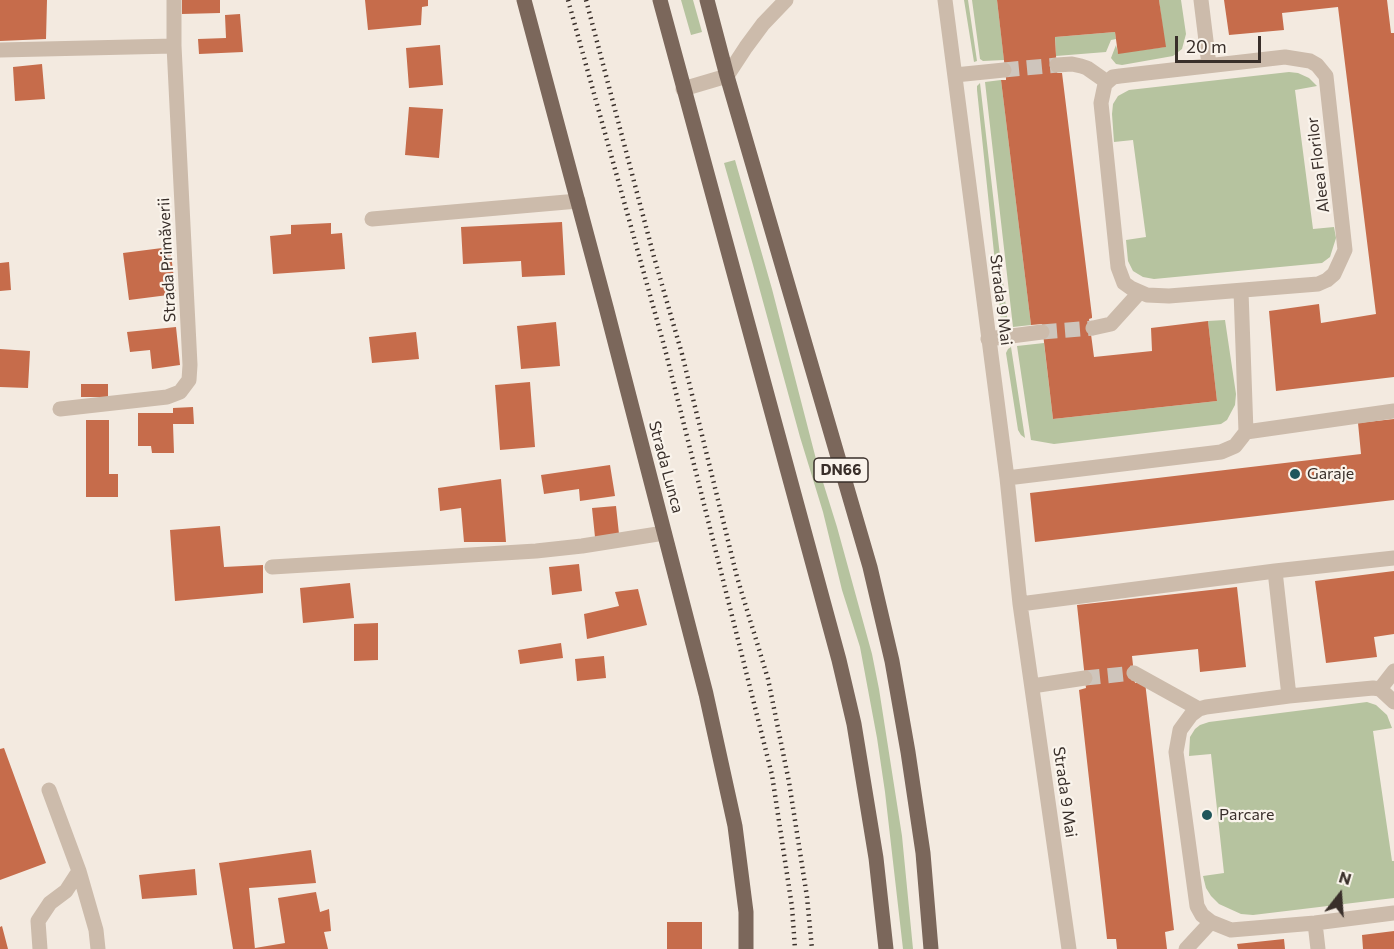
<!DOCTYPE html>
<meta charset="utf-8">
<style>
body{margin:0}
#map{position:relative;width:1394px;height:949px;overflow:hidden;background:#f3eae0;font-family:Commissioner,sans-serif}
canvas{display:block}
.north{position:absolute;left:1310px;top:865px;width:60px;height:60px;-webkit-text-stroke:4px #faf4ec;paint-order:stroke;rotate:17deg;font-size:16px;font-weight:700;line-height:24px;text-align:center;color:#392f2a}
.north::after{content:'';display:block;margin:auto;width:21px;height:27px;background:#392f2a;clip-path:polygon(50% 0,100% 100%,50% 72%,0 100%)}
.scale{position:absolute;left:1175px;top:36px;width:86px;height:27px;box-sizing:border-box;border:3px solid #392f2a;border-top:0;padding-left:8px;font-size:18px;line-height:21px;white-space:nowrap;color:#392f2a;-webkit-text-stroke:4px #faf4ec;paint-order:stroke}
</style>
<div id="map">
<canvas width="1394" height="949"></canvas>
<div class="north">N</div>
<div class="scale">20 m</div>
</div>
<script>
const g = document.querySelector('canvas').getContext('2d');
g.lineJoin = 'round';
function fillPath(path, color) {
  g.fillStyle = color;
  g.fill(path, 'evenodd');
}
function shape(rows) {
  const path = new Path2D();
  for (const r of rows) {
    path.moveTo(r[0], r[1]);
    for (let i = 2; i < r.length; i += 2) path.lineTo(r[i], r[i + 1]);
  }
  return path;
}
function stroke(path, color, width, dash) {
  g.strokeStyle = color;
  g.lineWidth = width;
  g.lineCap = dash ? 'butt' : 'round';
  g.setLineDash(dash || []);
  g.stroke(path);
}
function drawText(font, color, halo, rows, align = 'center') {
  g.font = font + ' Commissioner,sans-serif';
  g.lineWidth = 4.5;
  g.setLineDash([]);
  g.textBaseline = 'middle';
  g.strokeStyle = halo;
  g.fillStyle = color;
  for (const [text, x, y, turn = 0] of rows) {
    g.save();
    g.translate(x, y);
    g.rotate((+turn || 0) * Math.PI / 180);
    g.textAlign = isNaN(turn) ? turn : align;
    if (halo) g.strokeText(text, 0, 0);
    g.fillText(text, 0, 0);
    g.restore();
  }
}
fillPath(shape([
 [681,0,693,0,702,32,691,35],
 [964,0,968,0,977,61,974,62],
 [972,0,997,0,1004,60,983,61,980,59],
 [1159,0,1181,0,1186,34,1182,49,1173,56,1122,65,1116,64,1111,58,1116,45,1118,53,1165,47],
 [1115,32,1116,39,1111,40,1106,52,1056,56,1055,37],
 [1289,72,1298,73,1309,78,1317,86,1295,90,1313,229,1334,227,1336,238,1330,257,1322,263,1154,279,1143,277,1133,271,1128,261,1126,240,1146,237,1133,140,1114,142,1112,114,1113,104,1118,96,1129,90],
 [1001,80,1031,325,1013,327,985,82],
 [980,83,1008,325,1003,323,1001,320,977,90,977,86],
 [735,160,772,289,817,463,837,527,872,654,879,689,902,836,913,949,903,949,885,792,877,738,860,647,842,590,823,512,800,437,753,265,724,163],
 [1225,320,1236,394,1235,405,1227,420,1221,424,1054,444,1031,440,1017,346,1044,343,1053,419,1217,401,1208,321],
 [1011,347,1025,438,1021,435,1018,430,1006,353,1008,349],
 [1367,702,1376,705,1387,715,1392,728,1373,731,1392,861,1394,861,1394,898,1253,915,1241,914,1219,904,1211,896,1206,888,1203,876,1224,873,1211,754,1189,756,1190,737,1195,729,1200,725,1209,722]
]), '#b6c39f');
fillPath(shape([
 [0,0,47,0,46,39,0,41],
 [182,0,220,0,220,13,182,14],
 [365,0,428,0,428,6,422,7,421,25,368,30],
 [997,0,1159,0,1166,47,1118,54,1115,32,1055,37,1055,39,1057,72,1057,73,1062,73,1092,316,1092,318,1089,319,1094,357,1152,351,1151,328,1208,321,1217,401,1053,419,1042,325,1042,324,1031,325,1001,80,1006,80,1006,78],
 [1224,0,1387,0,1391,33,1394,33,1394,377,1276,391,1269,311,1319,304,1321,323,1376,314,1338,7,1282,13,1284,30,1229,35],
 [240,14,243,52,199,54,198,39,226,38,225,15],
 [440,45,443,85,409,88,406,48],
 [42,64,45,99,15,101,13,67],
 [409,107,443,109,439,158,405,155],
 [562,222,565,275,522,277,521,261,463,264,461,227],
 [331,223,331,234,342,233,345,269,273,274,270,236,291,234,291,225],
 [170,247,176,294,129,300,123,253],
 [9,262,11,290,0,291,0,263],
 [556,322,560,366,521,369,517,326],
 [176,327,180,365,152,369,150,350,130,352,127,332],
 [416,332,419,359,372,363,369,337],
 [0,349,30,351,28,388,0,387],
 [530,382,535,447,500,450,495,385],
 [81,384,108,384,108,397,81,397],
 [193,407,194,424,173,424,174,453,152,453,151,446,138,446,138,413,173,413,173,408],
 [1394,419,1394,500,1035,542,1030,493,1361,454,1358,423],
 [86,420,109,420,109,474,118,474,118,497,86,497],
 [610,465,615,496,580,501,579,489,544,494,541,475],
 [501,479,506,542,464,542,461,508,440,511,438,488],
 [616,506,619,534,595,537,592,508],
 [220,526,224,567,263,565,263,593,175,601,170,530],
 [579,564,582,591,552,595,549,567],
 [1394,571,1394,634,1374,637,1377,657,1326,663,1315,581],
 [350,583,354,618,303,623,300,588],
 [1237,587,1246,667,1200,672,1198,649,1132,656,1135,683,1145,682,1174,930,1165,932,1167,949,1117,949,1116,939,1107,939,1079,690,1086,688,1077,605],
 [638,589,647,625,587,639,584,614,619,606,615,592],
 [378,623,378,660,354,661,354,624],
 [561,643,563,658,520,664,518,650],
 [604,656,606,678,577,681,575,659],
 [4,748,46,863,0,880,0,749],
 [311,850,316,883,249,888,255,949,255,948,285,943,278,898,316,892,320,912,329,909,331,931,324,932,328,949,233,949,219,863],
 [195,869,197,895,142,899,139,875],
 [667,922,702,922,702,949,667,949],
 [2,926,8,949,0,949,0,927],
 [1394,931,1394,949,1363,949,1362,935],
 [1284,939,1285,949,1238,949,1237,944]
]), '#c66c4b');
stroke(shape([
 [1004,70,1057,65],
 [1042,332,1093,328],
 [1085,678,1134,673]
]), '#cec5bc', 15, [15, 8]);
stroke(shape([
 [945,0,1007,478,1020,604,1069,949],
 [1201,0,1209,65],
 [0,50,174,46],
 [1285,57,1310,61,1317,65,1326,76,1345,250,1334,274,1327,280,1318,284,1169,296,1147,295,1131,288,1124,283,1118,267,1101,103,1105,84,1113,77,1120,76,1285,57],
 [1057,65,1072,64,1081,66,1087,68,1107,82],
 [955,75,1004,70],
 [683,89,727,76,746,47,763,24,786,0],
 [372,219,578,201],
 [1241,291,1246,432],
 [1093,328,1111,324,1139,293],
 [988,339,1042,332],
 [60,409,167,397,180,392,189,380,190,365,174,46,174,0],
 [1007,478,1221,452,1235,446,1246,432,1394,411],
 [272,567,536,551,582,546,664,533],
 [1275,571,1289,696],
 [1020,604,1275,571,1394,558],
 [1134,673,1199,709],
 [1032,686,1085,678],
 [1380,689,1394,671],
 [1394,702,1380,689,1373,688,1289,696,1206,707,1199,709,1191,715,1180,730,1176,752,1197,906,1202,915,1211,922,1231,930,1315,923,1394,913],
 [79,871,96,930,98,949],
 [1315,923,1318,949],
 [40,949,38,921,50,903,66,891,79,871,49,790],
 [1186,949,1211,922]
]), '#ccbbab', 15);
stroke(shape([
 [524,0,606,307,706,694,735,826,746,912,746,949],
 [660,0,839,660,854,724,876,858,886,949],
 [707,0,727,76,870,567,892,661,908,752,923,853,931,949]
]), '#7b675b', 15);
stroke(shape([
 [568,0,665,349,772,775,792,907,795,949],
 [586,0,654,257,682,354,737,577,768,679,789,782,807,897,812,949]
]), '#392f2a', 4.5, [1.5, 4.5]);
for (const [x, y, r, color] of [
 [1295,474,6,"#1f565b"],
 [1207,815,6,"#1f565b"]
]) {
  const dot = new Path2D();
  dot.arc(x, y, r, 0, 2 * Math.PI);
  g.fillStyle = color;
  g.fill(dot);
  stroke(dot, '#faf4ec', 2);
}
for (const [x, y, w] of [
 [841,470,54]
]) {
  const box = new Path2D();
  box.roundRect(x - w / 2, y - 12, w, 24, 4.5);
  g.fillStyle = '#faf4ec';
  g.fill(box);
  stroke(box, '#392f2a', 1.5);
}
drawText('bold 15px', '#392f2a', null, [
 ["DN66",841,470]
]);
drawText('16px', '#392f2a', '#faf4ec', [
 ["Aleea Florilor",1318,165,-97],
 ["Strada Primăverii",167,260,-93],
 ["Strada 9 Mai",1001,300,83],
 ["Strada Lunca",666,467,75],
 ["Strada 9 Mai",1065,792,82]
]);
drawText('16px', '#392f2a', '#faf4ec', [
 ["Garaje",1307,474],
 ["Parcare",1219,815]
], 'left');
</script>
